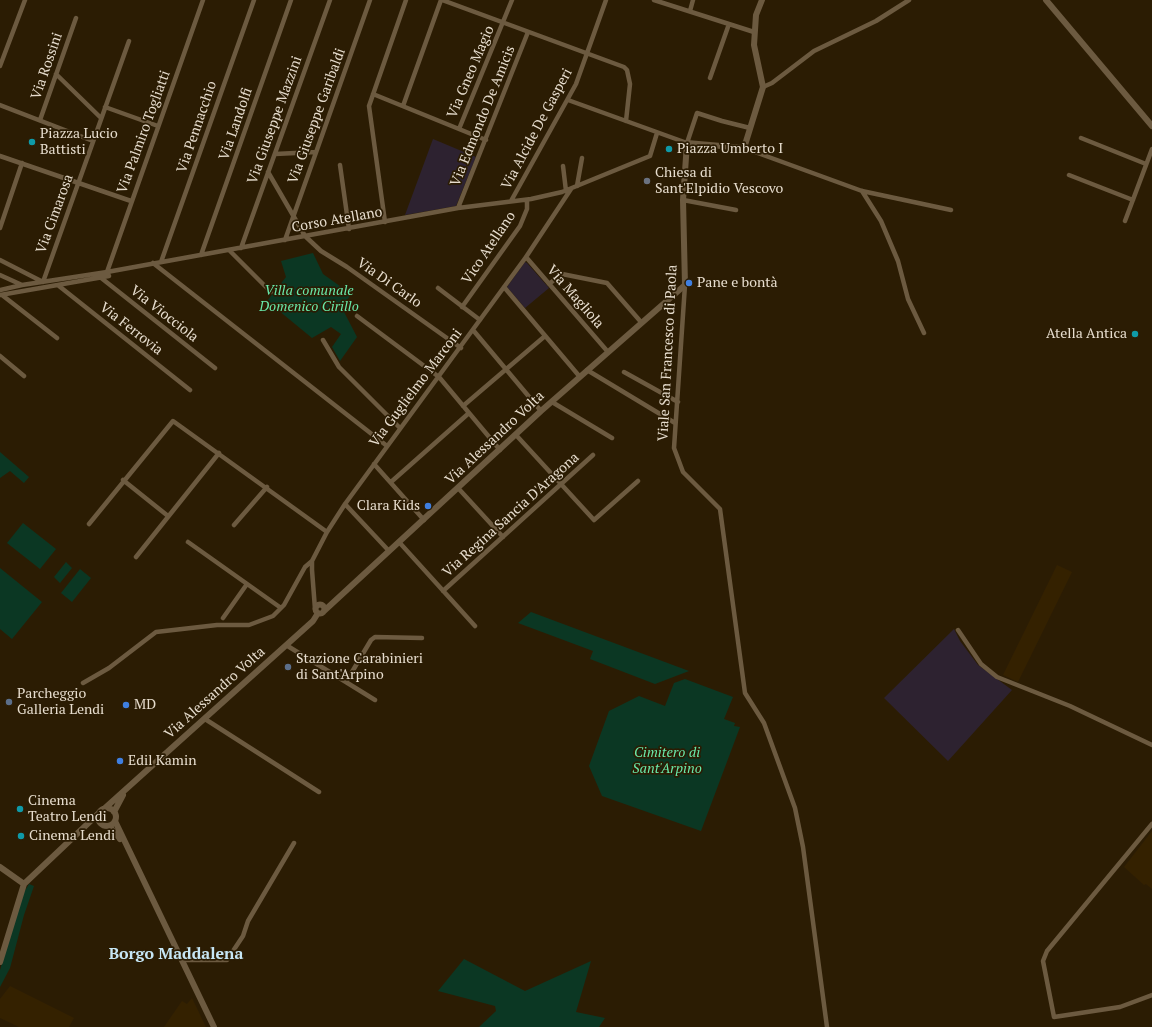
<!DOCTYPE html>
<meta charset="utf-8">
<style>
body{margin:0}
canvas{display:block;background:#2b1c03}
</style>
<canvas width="1152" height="1027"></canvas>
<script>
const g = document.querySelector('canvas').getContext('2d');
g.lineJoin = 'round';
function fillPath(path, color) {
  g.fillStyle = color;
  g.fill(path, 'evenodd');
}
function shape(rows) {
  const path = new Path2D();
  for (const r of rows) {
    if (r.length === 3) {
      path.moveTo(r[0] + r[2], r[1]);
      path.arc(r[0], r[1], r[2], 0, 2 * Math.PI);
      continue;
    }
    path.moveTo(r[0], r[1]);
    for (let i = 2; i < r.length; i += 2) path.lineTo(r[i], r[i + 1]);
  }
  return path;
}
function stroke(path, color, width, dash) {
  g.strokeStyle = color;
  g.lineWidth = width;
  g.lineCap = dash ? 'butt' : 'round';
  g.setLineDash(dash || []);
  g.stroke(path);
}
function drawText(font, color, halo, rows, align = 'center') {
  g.font = font + ' "PT Serif",serif';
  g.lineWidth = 3.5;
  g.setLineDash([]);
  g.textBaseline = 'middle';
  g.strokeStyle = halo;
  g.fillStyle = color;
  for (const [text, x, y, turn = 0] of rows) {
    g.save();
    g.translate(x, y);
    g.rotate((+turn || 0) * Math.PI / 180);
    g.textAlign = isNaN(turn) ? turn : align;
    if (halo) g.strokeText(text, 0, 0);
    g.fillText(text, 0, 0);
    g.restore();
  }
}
fillPath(shape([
 [1057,565,1072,572,1018,682,1003,675],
 [1152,831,1152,889,1146,884,1144,885,1124,867],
 [10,986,74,1018,69,1027,19,1027,0,1018,0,999],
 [192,998,206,1027,164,1027,182,1001,187,1004]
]), '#342100');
fillPath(shape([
 [433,139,476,157,456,206,405,215],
 [525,262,527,263,549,288,525,308,507,287],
 [954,629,960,641,978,665,1012,690,948,761,884,698]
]), '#2d2230');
fillPath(shape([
 [313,253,323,274,351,294,342,308,357,337,340,361,332,347,341,334,331,327,312,338,267,301,286,277,281,261],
 [0,452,29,477,24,483,10,471,0,478],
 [23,523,56,549,40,569,7,543],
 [66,562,72,568,60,583,54,577],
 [0,568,42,602,12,639,0,629],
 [80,569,91,578,72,602,61,593],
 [531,612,689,671,655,684,590,659,593,651,518,623],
 [685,679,733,697,724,719,735,723,734,726,740,727,701,831,602,796,589,766,609,711,639,696,665,706,674,683],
 [29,884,34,886,24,915,10,968,0,987,0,970,12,928,21,897],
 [464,959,525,991,591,961,576,1012,605,1018,599,1027,479,1027,496,1011,495,1006,438,991]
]), '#0b3723');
stroke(shape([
 [442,0,624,67,627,70,630,84,626,121],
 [654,0,754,32],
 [690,11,693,0],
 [0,66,25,0],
 [56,74,101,118],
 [710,78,729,24],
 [763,87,772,83,814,51,876,21,909,0],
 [373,94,486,140],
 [568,100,687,143,697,113,722,121,750,128],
 [0,105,93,141],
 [403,106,441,0],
 [105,107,158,126],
 [40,120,76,18],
 [459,129,512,0],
 [1081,138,1146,164],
 [744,148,862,191,951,210],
 [275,154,316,152],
 [0,156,131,201],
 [340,165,349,229],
 [563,166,566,191],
 [268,172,305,236,321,251,347,267,461,348],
 [1069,175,1133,200],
 [577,186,582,158],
 [862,191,881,221,898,261,908,299,924,333],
 [683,200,736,210],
 [511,201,576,84,606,0],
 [458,208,528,32],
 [1125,221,1152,149],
 [385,222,369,106,406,0],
 [0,228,22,163],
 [285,240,370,0],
 [241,248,330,0],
 [229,250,271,292],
 [201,255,291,0],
 [526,257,608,352],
 [0,260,43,282,129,41],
 [161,262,254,0],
 [153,263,387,446],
 [0,275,22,285],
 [100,277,215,368],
 [549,284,562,274,607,283,641,322],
 [685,285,674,448,683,472,720,509,745,693,764,723,795,808,803,847,827,1027],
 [59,286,190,390],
 [504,287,580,377],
 [438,288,480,320],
 [0,290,22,285,107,272,458,208,531,199,562,192,650,156,657,133],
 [0,295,109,276,107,272,203,0],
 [2,295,57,338],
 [462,307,520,226,527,209,527,200],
 [357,316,439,377,500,450],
 [473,330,541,411],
 [323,340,339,367,400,428],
 [0,356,24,376],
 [587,370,675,423],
 [624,372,678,402],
 [552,402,612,438],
 [463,406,545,336],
 [516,435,594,520,638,481],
 [374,464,424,520],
 [123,480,168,516],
 [391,482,469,413],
 [458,488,503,537],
 [345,504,389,551],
 [89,524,173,421,327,532],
 [234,525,267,487],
 [188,542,281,608],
 [399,542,475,626],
 [136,557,219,453],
 [443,591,593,455],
 [315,609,312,570,312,561,327,532,345,504,526,257,571,189],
 [223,618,247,584],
 [958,630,981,664,997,677,1070,706,1152,745],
 [286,645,375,700],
 [346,682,371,640,375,637,422,638],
 [83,683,109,668,156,632,217,625,249,625,273,616,284,605,305,567,312,561],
 [205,719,319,792],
 [1152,824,1047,951,1043,961,1054,1017,1120,1007,1152,995],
 [182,960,227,960,243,936,248,921,294,843]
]), '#6c5a40', 4.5);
stroke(shape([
 [1046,0,1152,126],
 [320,609,4.5],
 [324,611,541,411,685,285,683,200,687,143,744,148,763,87,754,45,756,15,762,0],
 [105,808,313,621,318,613],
 [107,817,9],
 [114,812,123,795],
 [115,821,214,1027],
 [109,826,120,839],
 [0,867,24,884],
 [0,962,24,884,99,813]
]), '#6c5a40', 6);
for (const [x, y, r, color] of [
 [32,142,4,"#0f9aa8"],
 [669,149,4,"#0f9aa8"],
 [647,181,4,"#6b7280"],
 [689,283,4,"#3f7fe0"],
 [1135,334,4,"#0f9aa8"],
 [428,506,4,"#3f7fe0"],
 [288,667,4,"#5c6f8a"],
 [9,702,4,"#5c6f8a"],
 [126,705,4,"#3f7fe0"],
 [120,761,4,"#3f7fe0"],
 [20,809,4,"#0f9aa8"],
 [21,836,4,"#0f9aa8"]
]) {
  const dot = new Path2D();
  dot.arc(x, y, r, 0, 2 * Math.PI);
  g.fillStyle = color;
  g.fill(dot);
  stroke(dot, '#2b1c03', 1.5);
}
drawText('14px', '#e7ddce', '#2b1c03', [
 ["Via Rossini",47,66,-71],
 ["Via Gneo Magio",471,72,-67],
 ["Via Giuseppe Garibaldi",317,116,-70],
 ["Via Edmondo De Amicis",483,116,-68],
 ["Via Giuseppe Mazzini",275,120,-70],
 ["Via Landolfi",236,124,-71],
 ["Via Pennacchio",197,127,-71],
 ["Via Alcide De Gasperi",537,129,-62],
 ["Via Palmiro Togliatti",144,132,-70],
 ["Via Cimarosa",55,214,-70],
 ["Corso Atellano",337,220,-10],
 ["Vico Atellano",489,248,-56],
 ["Via Di Carlo",389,283,35],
 ["Via Magliola",575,297,49],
 ["Via Viocciola",164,314,38],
 ["Via Ferrovia",131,329,38],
 ["Viale San Francesco di Paola",668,353,-87],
 ["Via Guglielmo Marconi",416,388,-53],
 ["Via Alessandro Volta",495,438,-43],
 ["Via Regina Sancia D'Aragona",511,515,-42],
 ["Via Alessandro Volta",215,693,-42]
]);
drawText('14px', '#e7ddce', '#2b1c03', [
 ["Piazza Lucio",40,134],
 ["Battisti",40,150],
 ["Piazza Umberto I",677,149],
 ["Chiesa di",655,173],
 ["Sant'Elpidio Vescovo",655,189],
 ["Pane e bontà",697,283],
 ["Atella Antica",1127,334,"right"],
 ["Clara Kids",420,506,"right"],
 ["Stazione Carabinieri",296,659],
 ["di Sant'Arpino",296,675],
 ["Parcheggio",17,694],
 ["Galleria Lendi",17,710],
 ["MD",134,705],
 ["Edil Kamin",128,761],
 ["Cinema",28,801],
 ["Teatro Lendi",28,817],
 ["Cinema Lendi",29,836]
], 'left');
drawText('italic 14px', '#69e9aa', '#2b1c03', [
 ["Villa comunale",309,291],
 ["Domenico Cirillo",309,307],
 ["Cimitero di",667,753],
 ["Sant'Arpino",667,769]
]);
drawText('bold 16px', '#c6e6f5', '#2b1c03', [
 ["Borgo Maddalena",176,954]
]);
</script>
